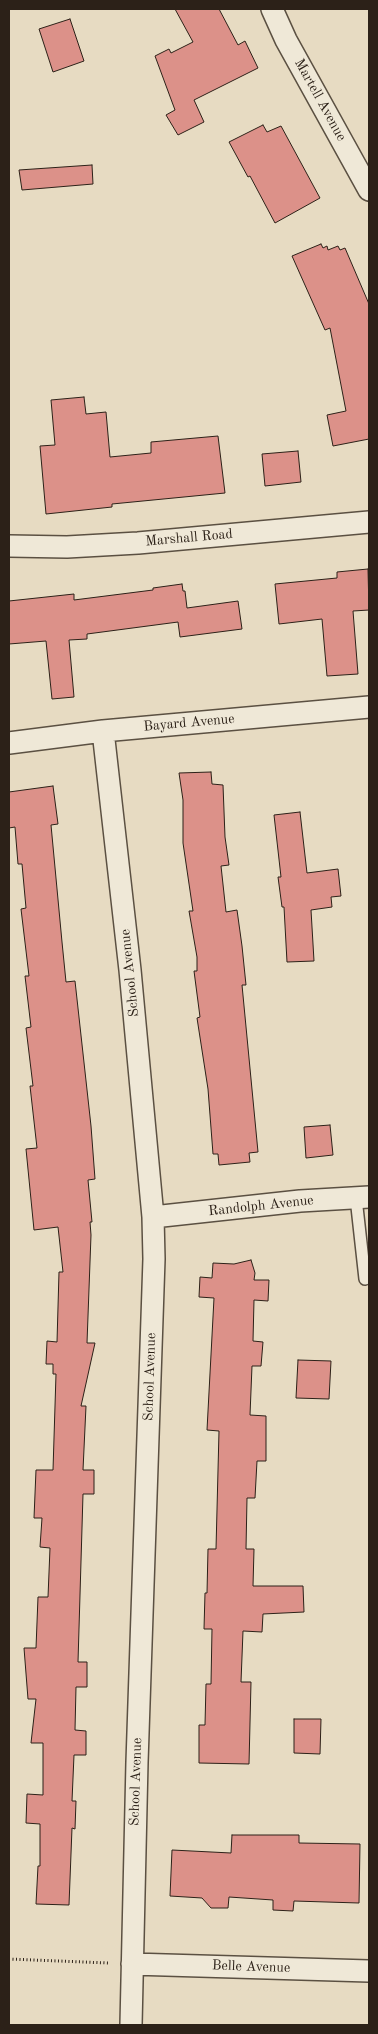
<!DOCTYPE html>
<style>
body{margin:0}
#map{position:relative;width:378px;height:2034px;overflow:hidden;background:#e7dbc2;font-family:"Old Standard TT",serif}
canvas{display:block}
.frame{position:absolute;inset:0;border:10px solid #2c2118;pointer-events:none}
</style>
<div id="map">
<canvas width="378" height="2034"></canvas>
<div class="frame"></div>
</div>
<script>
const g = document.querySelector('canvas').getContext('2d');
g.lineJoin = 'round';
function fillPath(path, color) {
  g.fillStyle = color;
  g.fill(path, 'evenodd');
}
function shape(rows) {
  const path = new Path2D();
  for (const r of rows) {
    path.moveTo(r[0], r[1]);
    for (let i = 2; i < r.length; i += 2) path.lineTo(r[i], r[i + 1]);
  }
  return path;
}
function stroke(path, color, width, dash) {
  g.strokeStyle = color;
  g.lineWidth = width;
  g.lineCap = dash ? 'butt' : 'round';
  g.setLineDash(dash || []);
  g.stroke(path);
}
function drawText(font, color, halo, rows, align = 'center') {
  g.font = font + ' "Old Standard TT",serif';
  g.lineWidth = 4;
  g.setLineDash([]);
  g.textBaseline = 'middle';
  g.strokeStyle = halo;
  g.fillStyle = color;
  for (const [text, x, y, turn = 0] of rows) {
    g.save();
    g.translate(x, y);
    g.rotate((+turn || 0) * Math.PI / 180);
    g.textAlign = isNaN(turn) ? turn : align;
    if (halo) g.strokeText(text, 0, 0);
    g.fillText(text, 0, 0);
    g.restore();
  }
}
const building = shape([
 [175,9,219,9,238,45,245,41,258,68,194,100,204,122,178,135,166,115,175,110,155,56,169,49,171,53,193,42,175,9],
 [70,19,84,61,53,72,39,29,70,19],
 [263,125,267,132,281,126,320,198,275,223,250,176,248,177,229,142,263,125],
 [92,165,93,184,22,190,19,170,92,165],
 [321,244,323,248,327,246,328,250,338,246,340,250,345,248,369,304,369,439,333,446,327,415,346,411,330,328,325,330,292,256,321,244],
 [84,397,86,414,106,412,110,457,151,453,151,442,218,436,225,493,112,504,112,507,46,514,40,446,55,445,51,400,84,397],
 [298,451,301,482,265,486,262,454,298,451],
 [368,569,369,610,353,611,358,674,327,676,322,619,279,624,275,584,337,578,337,572,368,569],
 [182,584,183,591,185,591,187,608,238,601,242,629,180,637,178,622,87,634,87,639,69,640,74,697,52,699,46,641,9,644,9,601,74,594,74,600,153,590,153,588,182,584],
 [211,772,212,784,223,785,225,837,229,865,221,866,226,912,237,910,242,946,246,985,242,985,258,1152,249,1153,250,1162,219,1165,218,1154,213,1154,208,1089,197,1018,200,1017,194,971,197,971,197,957,189,911,193,911,183,843,183,800,179,773,211,772],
 [53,786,58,824,51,825,62,942,66,982,75,981,91,1126,95,1179,88,1180,92,1222,90,1222,91,1235,87,1343,95,1343,81,1406,86,1406,83,1470,94,1470,94,1494,83,1494,78,1662,87,1662,87,1687,76,1687,75,1730,86,1731,86,1755,74,1755,72,1801,76,1801,75,1829,72,1828,69,1905,36,1904,38,1866,40,1866,40,1824,26,1823,27,1794,43,1795,43,1743,31,1743,36,1699,28,1699,24,1648,36,1648,38,1597,48,1597,50,1548,40,1547,42,1518,34,1518,36,1470,53,1470,56,1374,53,1374,53,1364,46,1364,47,1341,57,1342,59,1272,63,1272,58,1227,34,1230,26,1149,37,1148,30,1086,33,1086,26,1028,31,1027,25,976,29,976,21,909,26,908,22,864,18,864,15,827,9,828,9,792,53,786],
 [300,812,307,873,338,869,341,896,331,897,332,907,311,910,314,961,287,962,284,907,282,907,278,877,281,877,274,815,300,812],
 [330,1125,333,1155,306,1158,304,1127,330,1125],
 [251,1260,255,1273,254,1280,269,1280,268,1301,254,1300,253,1341,263,1342,261,1366,252,1366,250,1415,266,1416,266,1461,257,1461,255,1498,247,1498,246,1549,254,1549,253,1586,303,1586,304,1612,263,1614,262,1632,243,1631,241,1682,251,1682,249,1764,199,1763,199,1725,205,1725,206,1684,211,1684,212,1629,204,1629,205,1593,207,1593,208,1549,216,1549,219,1431,207,1430,214,1298,199,1297,200,1277,212,1278,213,1263,234,1264,251,1260],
 [298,1360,331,1361,329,1399,296,1398,298,1360],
 [294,1719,321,1719,320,1754,294,1753,294,1719],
 [232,1835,299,1835,299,1843,360,1844,359,1903,294,1901,293,1911,273,1910,273,1900,229,1897,228,1908,211,1908,202,1898,170,1896,172,1850,231,1853,232,1835]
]);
fillPath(building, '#dc9189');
stroke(building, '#2c2118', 1);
const service = shape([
 [356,1198,365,1279]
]);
const minor = shape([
 [272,9,286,40,369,190],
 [9,546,67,547,138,543,369,522],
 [103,731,130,970,153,1217,154,1259,137,1762,131,2025],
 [9,743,103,731,369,707],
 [153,1217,300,1201,369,1197],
 [132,1964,369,1971]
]);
stroke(service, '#5b5042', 14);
stroke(minor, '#5b5042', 24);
stroke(shape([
 [9,1959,108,1963]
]), '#2c2118', 3, [1, 2.5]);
stroke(service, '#efe8d7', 11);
stroke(minor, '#efe8d7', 21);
drawText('14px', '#2c2118', '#efe8d7', [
 ["Martell Avenue",320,100,61],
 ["Marshall Road",189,538,-5],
 ["Bayard Avenue",189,723,-5],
 ["School Avenue",130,973,-96],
 ["Randolph Avenue",261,1206,-6],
 ["School Avenue",150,1377,-88],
 ["School Avenue",136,1782,-88],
 ["Belle Avenue",251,1967,2]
]);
</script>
